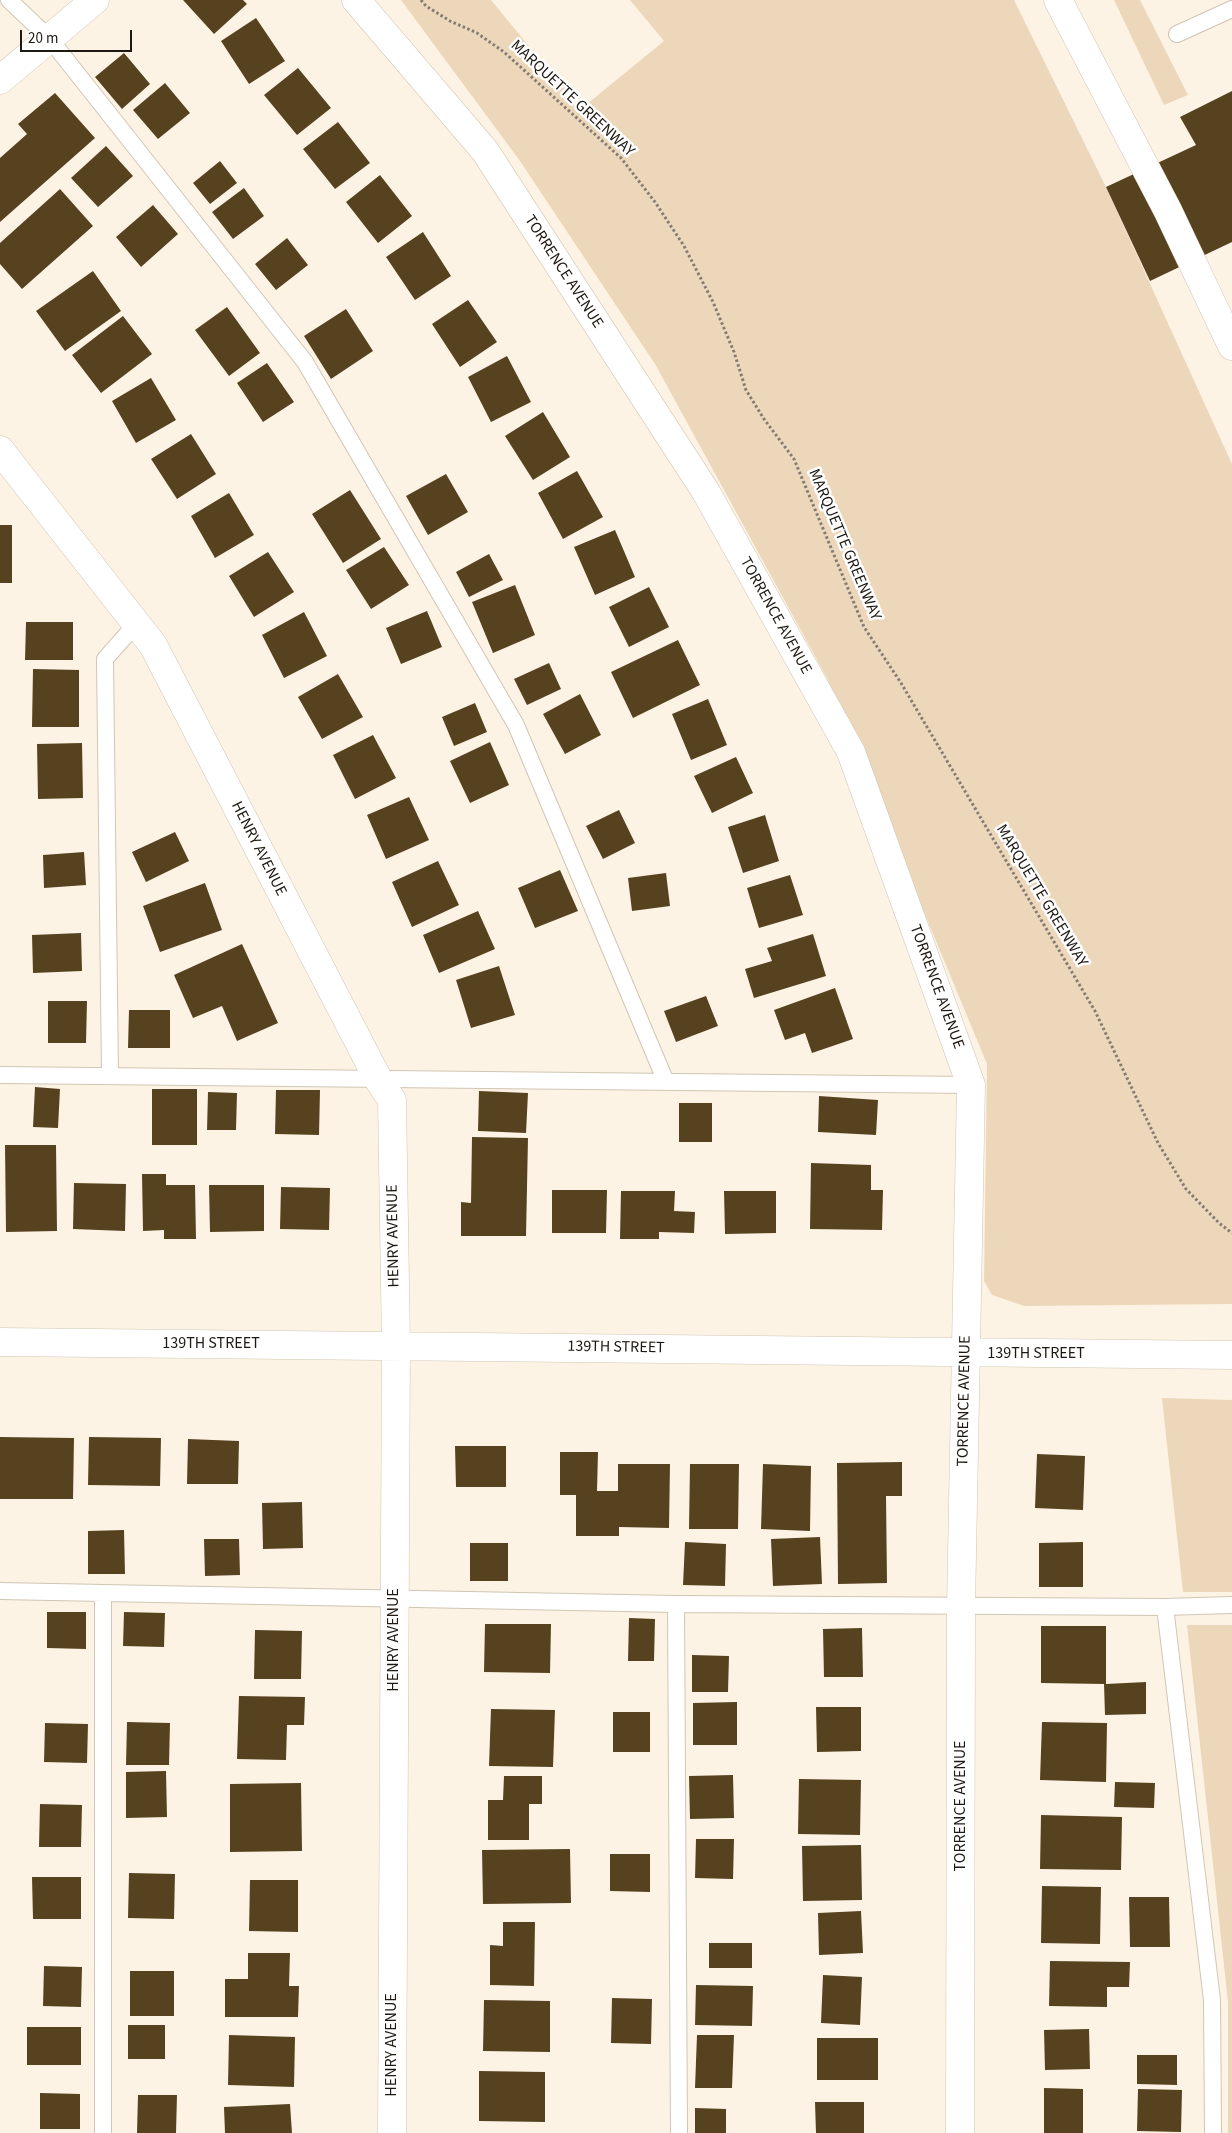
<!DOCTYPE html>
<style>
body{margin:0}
#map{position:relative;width:1232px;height:2133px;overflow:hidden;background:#fdf3e4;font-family:"Source Sans 3",sans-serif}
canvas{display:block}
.scale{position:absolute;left:20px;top:30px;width:112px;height:22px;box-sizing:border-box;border:2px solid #1d1812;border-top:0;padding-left:6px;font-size:15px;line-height:18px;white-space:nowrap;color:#1d1812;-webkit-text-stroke:4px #fff;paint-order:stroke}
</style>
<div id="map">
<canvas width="1232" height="2133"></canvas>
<div class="scale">20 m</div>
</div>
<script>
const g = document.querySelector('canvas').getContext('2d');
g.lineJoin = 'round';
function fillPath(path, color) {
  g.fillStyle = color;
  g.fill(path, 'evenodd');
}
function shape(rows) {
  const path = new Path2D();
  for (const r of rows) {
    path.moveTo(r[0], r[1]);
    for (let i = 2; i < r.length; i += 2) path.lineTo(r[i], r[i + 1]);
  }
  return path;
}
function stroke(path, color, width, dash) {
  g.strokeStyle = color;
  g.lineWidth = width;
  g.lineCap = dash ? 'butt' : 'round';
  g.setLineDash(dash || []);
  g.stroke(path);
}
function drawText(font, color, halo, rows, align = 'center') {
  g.font = font + ' "Source Sans 3",sans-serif';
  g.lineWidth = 5;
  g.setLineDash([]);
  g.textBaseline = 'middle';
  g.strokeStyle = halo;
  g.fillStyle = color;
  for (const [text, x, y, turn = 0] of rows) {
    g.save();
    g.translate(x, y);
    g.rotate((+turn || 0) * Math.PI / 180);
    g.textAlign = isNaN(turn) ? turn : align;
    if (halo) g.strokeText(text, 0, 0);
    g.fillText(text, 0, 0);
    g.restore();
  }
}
fillPath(shape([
 [401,0,491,0,581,109,664,41,630,0,1014,0,1106,187,1232,464,1232,1304,1024,1306,992,1295,984,1281,987,1064,827,678,655,364,520,161],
 [1114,0,1140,0,1188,95,1164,105],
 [1162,1398,1232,1400,1232,1592,1183,1592],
 [1187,1625,1232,1625,1232,2133,1228,2133,1228,2002]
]), '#ecd7ba');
fillPath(shape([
 [183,0,243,0,247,4,214,34],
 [256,18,285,61,249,84,221,41],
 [124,53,150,84,122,109,95,77],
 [298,68,331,108,297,135,264,95],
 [165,83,190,113,158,139,133,110],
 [1232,91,1232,242,1150,281,1106,187,1196,145,1180,117],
 [55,93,95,138,0,222,0,158,27,134,18,124],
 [338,122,370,163,335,189,303,149],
 [106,146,133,176,98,207,71,178],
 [220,161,237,183,210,204,193,183],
 [380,175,412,216,378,243,346,202],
 [244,188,264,216,233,239,212,212],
 [60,189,93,226,22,289,0,264,0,243],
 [153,205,178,234,141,267,116,237],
 [423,232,451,276,415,300,386,257],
 [287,238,308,265,276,290,255,264],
 [93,271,121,311,65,351,36,311],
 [468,300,497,342,460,367,432,324],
 [227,307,260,353,229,376,195,330],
 [346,309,373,351,331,379,304,336],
 [123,316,152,354,101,393,72,355],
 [507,356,531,402,491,422,468,377],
 [267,363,294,402,263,422,237,383],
 [151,378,176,420,136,443,112,401],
 [543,412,570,457,533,480,505,436],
 [191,434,216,474,177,499,151,459],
 [577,471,603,517,563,539,538,493],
 [446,474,468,512,428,535,406,496],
 [350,490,381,539,343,563,312,514],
 [229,493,254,535,215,558,191,516],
 [0,525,12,525,12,583,0,583],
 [615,530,635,577,595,595,574,547],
 [384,547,409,585,371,609,346,570],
 [268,552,294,592,254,617,229,576],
 [489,554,503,580,469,597,456,572],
 [515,585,535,635,493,653,472,602],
 [649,587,669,627,629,647,609,607],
 [427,611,442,647,401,664,386,628],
 [304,612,327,656,284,678,262,635],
 [26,622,73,622,73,660,25,660],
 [678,640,700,685,633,718,611,672],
 [549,663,561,689,527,705,514,679],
 [33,669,79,670,79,727,32,727],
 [338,674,363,717,322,739,298,697],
 [580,694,601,735,565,754,543,714],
 [708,699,727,745,691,760,672,714],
 [475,703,487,732,454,746,442,717],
 [373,735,396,778,355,799,333,755],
 [490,742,509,785,470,803,450,761],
 [82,743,83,798,38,799,37,744],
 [736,757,753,793,712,813,694,776],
 [409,797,429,840,386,859,367,815],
 [619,810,635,843,603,859,586,826],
 [765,815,779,861,743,873,728,827],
 [175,832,189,861,146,882,132,852],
 [84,852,86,885,44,888,43,855],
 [438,861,459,905,412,927,392,882],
 [560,870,578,911,535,928,518,888],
 [666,873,670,906,632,911,628,878],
 [790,875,803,915,759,928,747,888],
 [205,883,222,930,160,952,143,906],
 [478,911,495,949,439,973,423,935],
 [81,933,82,971,33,973,32,935],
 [813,934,826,976,754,998,745,969,772,961,767,948],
 [242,944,278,1023,237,1041,222,1006,193,1018,174,975],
 [499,966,515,1015,471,1028,456,980],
 [835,988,853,1039,812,1053,805,1033,785,1040,774,1010],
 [706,996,718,1026,676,1042,664,1011],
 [48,1001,87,1001,86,1043,48,1043],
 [129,1010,170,1010,170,1048,128,1048],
 [35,1087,60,1089,58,1128,33,1127],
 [152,1089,197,1089,197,1145,152,1145],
 [276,1090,320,1090,319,1135,275,1134],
 [479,1091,528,1093,526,1133,478,1131],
 [208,1092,237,1093,236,1130,207,1130],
 [819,1096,878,1100,876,1135,818,1132],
 [679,1103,712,1103,712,1142,679,1142],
 [472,1137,528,1138,526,1236,461,1236,461,1202,471,1203],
 [5,1145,56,1145,57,1231,6,1232],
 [811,1163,871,1165,871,1190,883,1190,882,1230,810,1229],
 [142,1174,166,1174,166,1185,195,1185,196,1239,164,1239,164,1230,143,1231],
 [74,1183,126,1184,125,1231,73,1229],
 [209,1185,264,1185,264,1231,210,1232],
 [281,1187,330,1188,329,1230,280,1229],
 [552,1190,607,1190,606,1233,552,1233],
 [621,1191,675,1191,674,1211,695,1212,694,1233,659,1232,659,1239,620,1239],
 [724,1191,776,1191,776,1233,725,1234],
 [0,1437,74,1438,73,1499,0,1499],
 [89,1437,161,1438,160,1486,88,1485],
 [188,1439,239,1441,238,1484,187,1484],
 [455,1446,506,1446,506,1487,456,1487],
 [560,1452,598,1452,597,1491,618,1491,618,1464,670,1464,669,1528,619,1527,619,1536,576,1536,576,1495,560,1495],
 [1037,1454,1085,1456,1083,1510,1035,1508],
 [902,1462,902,1496,886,1496,887,1583,838,1584,837,1463],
 [690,1464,739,1464,738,1529,689,1529],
 [763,1464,811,1466,810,1531,761,1529],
 [302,1502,303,1548,263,1549,262,1503],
 [124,1530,125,1574,88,1574,88,1531],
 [820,1537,822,1584,773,1586,771,1539],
 [204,1539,239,1539,240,1575,205,1576],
 [685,1542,726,1544,725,1586,683,1585],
 [1083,1542,1083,1587,1039,1587,1039,1543],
 [470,1543,508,1543,508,1581,470,1581],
 [47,1612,86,1612,86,1649,47,1648],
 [124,1612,165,1613,164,1647,123,1646],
 [629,1618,655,1619,654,1661,628,1661],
 [485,1624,551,1624,550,1673,484,1672],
 [1041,1626,1106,1626,1106,1684,1146,1682,1146,1714,1105,1715,1104,1684,1041,1683],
 [862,1628,863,1677,824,1677,823,1629],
 [255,1630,302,1631,301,1679,254,1679],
 [692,1655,729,1656,728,1692,692,1692],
 [239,1696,305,1697,304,1725,287,1725,286,1760,237,1759],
 [737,1702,737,1745,693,1745,693,1703],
 [816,1707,861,1707,861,1751,817,1752],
 [491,1709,555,1710,553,1767,489,1766],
 [613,1712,650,1712,650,1752,613,1752],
 [127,1722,170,1723,169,1765,126,1765],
 [1042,1722,1107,1723,1106,1782,1040,1780],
 [45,1723,88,1724,87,1763,44,1762],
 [166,1771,167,1817,126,1818,126,1772],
 [733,1775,734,1818,690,1819,689,1776],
 [504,1776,542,1776,542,1804,529,1804,529,1840,488,1840,488,1800,503,1800],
 [799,1779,861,1780,860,1835,798,1834],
 [1115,1782,1155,1783,1154,1808,1114,1807],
 [301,1783,302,1851,230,1852,230,1784],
 [40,1804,82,1805,81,1847,39,1847],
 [1041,1815,1122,1817,1121,1870,1040,1869],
 [696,1839,734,1839,733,1879,695,1878],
 [861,1845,862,1900,803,1901,802,1846],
 [570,1849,571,1903,483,1904,482,1850],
 [610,1854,650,1854,650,1892,610,1891],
 [129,1873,175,1874,174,1919,128,1918],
 [32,1877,81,1877,81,1919,33,1919],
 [250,1880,298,1880,298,1932,249,1931],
 [1042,1886,1101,1887,1100,1944,1041,1943],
 [1129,1897,1169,1897,1170,1947,1130,1947],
 [861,1911,863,1953,819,1955,818,1913],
 [503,1922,535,1922,534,1986,490,1985,490,1945,503,1946],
 [709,1943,752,1943,752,1968,709,1968],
 [248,1953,290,1953,289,1986,299,1986,298,2017,225,2017,225,1979,248,1979],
 [1050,1961,1130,1962,1129,1987,1107,1987,1107,2007,1049,2006],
 [44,1966,82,1967,81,2007,43,2006],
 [130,1971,174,1971,174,2016,130,2016],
 [823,1975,862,1977,860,2025,821,2023],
 [696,1985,753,1986,752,2026,695,2025],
 [612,1998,652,1999,651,2044,611,2043],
 [484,2000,550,2001,550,2052,483,2051],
 [128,2025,165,2025,165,2059,128,2059],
 [27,2027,81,2027,81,2065,27,2065],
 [1089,2029,1090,2069,1045,2070,1044,2030],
 [229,2035,295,2037,294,2087,228,2085],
 [697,2035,734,2035,732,2088,695,2088],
 [817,2038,878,2038,878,2080,817,2080],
 [1137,2055,1177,2055,1177,2085,1137,2084],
 [479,2071,545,2072,545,2122,479,2121],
 [1044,2088,1083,2089,1083,2133,1044,2133],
 [1138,2089,1182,2090,1181,2132,1137,2131],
 [40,2093,80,2094,80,2129,40,2129],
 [138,2095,177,2095,176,2133,137,2133],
 [815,2102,864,2102,864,2133,816,2133],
 [290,2104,292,2133,225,2133,224,2107],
 [695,2108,726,2109,726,2133,695,2133]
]), '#574220');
const service = shape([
 [9,0,49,38,305,362,516,725,666,1082],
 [1177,34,1232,9],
 [0,1075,971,1085],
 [110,1076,105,659,136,624],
 [0,1591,676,1604,1165,1607,1232,1605],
 [103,1593,103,2133],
 [676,1604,679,2133],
 [1165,1607,1212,2000,1213,2133]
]);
const minor = shape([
 [356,0,485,151,706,492,851,752,971,1085,961,1607,960,2133],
 [0,80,95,0],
 [0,450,153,645,378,1079,392,1100,396,1345,392,2133],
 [0,1342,1232,1355]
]);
const motorway = shape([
 [1058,0,1168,211,1232,346]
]);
stroke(service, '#d1c5b3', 18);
stroke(minor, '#d1c5b3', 29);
stroke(motorway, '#d1c5b3', 29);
stroke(shape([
 [421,0,426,6,450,21,477,33,504,52,621,158,655,202,684,246,713,302,734,352,746,390,764,419,794,459,864,627,901,683,1076,979,1095,1011,1158,1143,1186,1189,1219,1223,1232,1233]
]), '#847c72', 3, [2.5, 2.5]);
stroke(service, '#fff', 16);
stroke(minor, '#fff', 28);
stroke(motorway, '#fff', 28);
drawText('16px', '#1d1812', '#fff', [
 ["MARQUETTE GREENWAY",572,99,43],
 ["TORRENCE AVENUE",563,272,57],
 ["MARQUETTE GREENWAY",844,545,67],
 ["TORRENCE AVENUE",775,616,61],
 ["HENRY AVENUE",258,849,63],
 ["MARQUETTE GREENWAY",1041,896,59],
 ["TORRENCE AVENUE",936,987,70],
 ["HENRY AVENUE",394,1236,-91],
 ["139TH STREET",211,1344],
 ["139TH STREET",616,1348,1],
 ["139TH STREET",1036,1354],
 ["TORRENCE AVENUE",965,1401,-89],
 ["HENRY AVENUE",394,1640,-90],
 ["TORRENCE AVENUE",961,1806,-90],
 ["HENRY AVENUE",392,2045,-90]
]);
</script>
